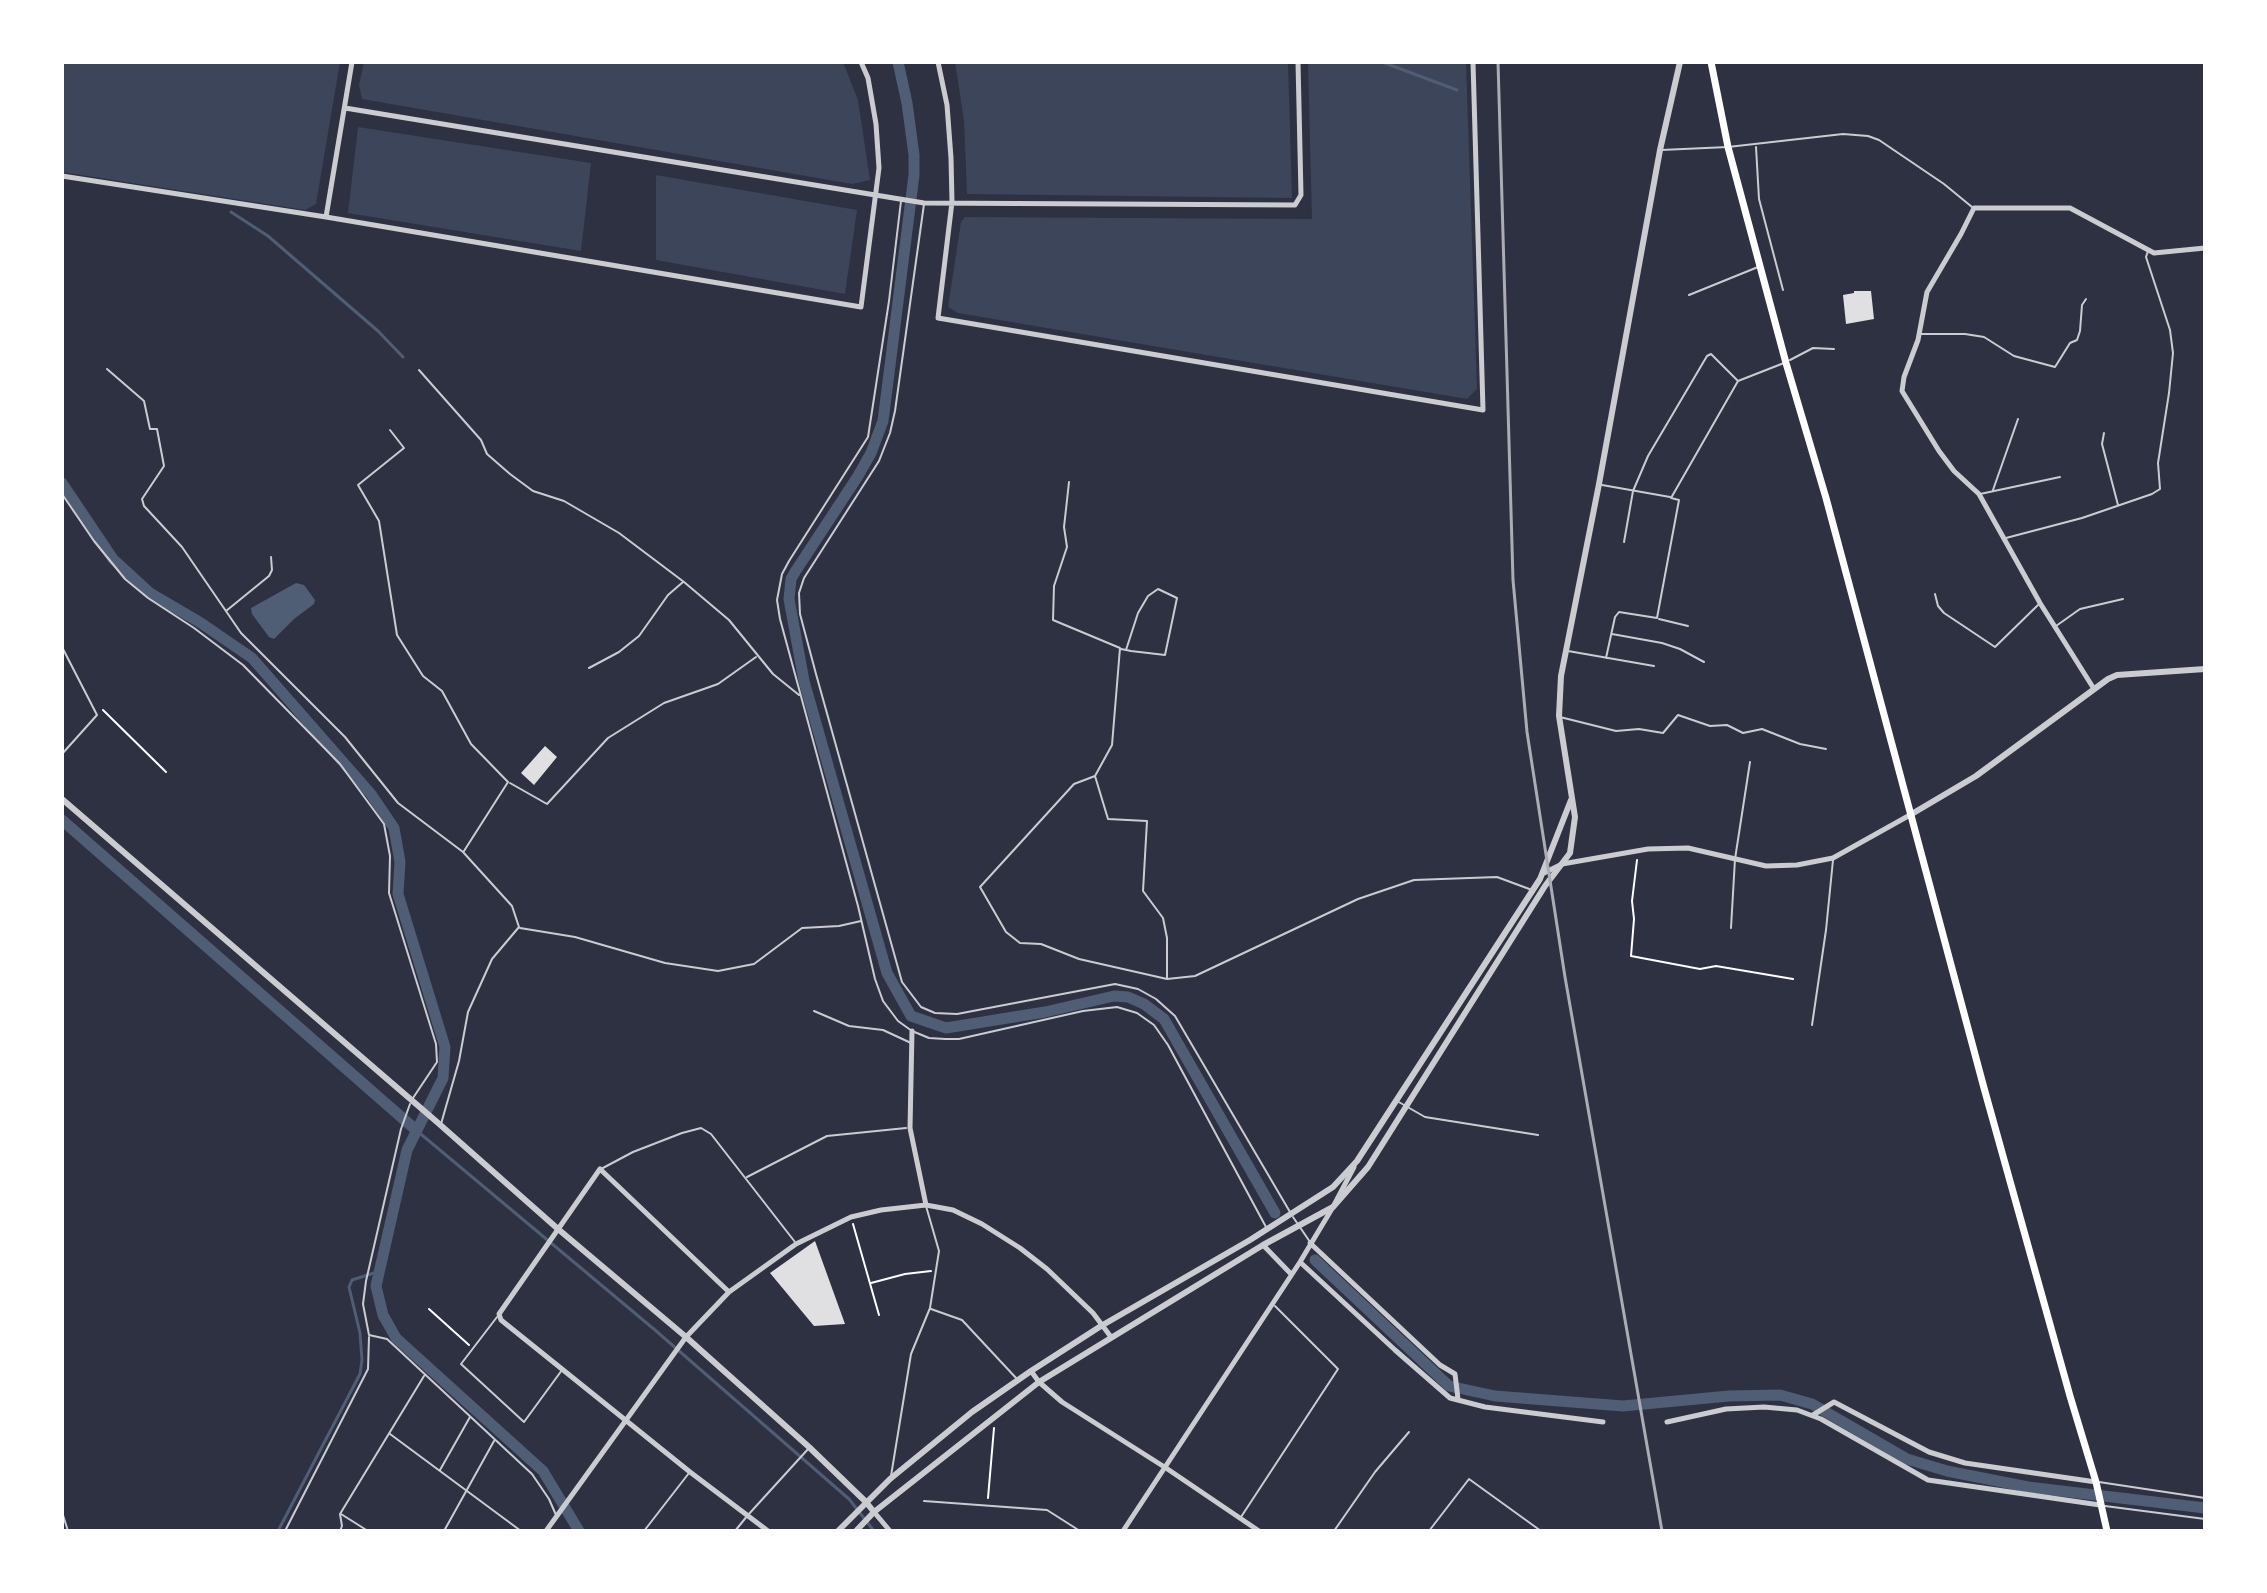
<!DOCTYPE html>
<style>
body{margin:0}
#map{position:relative;width:2267px;height:1593px;overflow:hidden;background:#2d3142;font-family:"Open Sans",sans-serif}
canvas{display:block}
.frame{position:absolute;inset:0;border:64px solid #fff;pointer-events:none}
</style>
<div id="map">
<canvas width="2267" height="1593"></canvas>
<div class="frame"></div>
</div>
<script>
const g = document.querySelector('canvas').getContext('2d');
g.lineJoin = 'round';
function fillPath(path, color) {
  g.fillStyle = color;
  g.fill(path, 'evenodd');
}
function shape(rows) {
  const path = new Path2D();
  for (const r of rows) {
    path.moveTo(r[0], r[1]);
    for (let i = 2; i < r.length; i += 2) path.lineTo(r[i], r[i + 1]);
  }
  return path;
}
function stroke(path, color, width, dash) {
  g.strokeStyle = color;
  g.lineWidth = width;
  g.lineCap = dash ? 'butt' : 'round';
  g.setLineDash(dash || []);
  g.stroke(path);
}
fillPath(shape([
 [62,62,340,62,316,204,305,210,62,172],
 [364,62,843,62,858,100,870,180,852,184,362,99,359,85],
 [955,62,1288,62,1292,198,967,194,964,121],
 [1308,62,1466,62,1477,389,1467,399,958,313,948,307,961,222,965,217,1312,219],
 [358,127,591,163,581,251,348,213],
 [656,175,857,210,845,294,656,260]
]), '#3c4559');
fillPath(shape([
 [296,583,304,585,315,600,314,604,294,619,274,639,269,637,252,614,251,608]
]), '#4f5d75');
stroke(shape([
 [1382,62,1457,90],
 [231,212,268,236,378,331,403,357],
 [416,1130,655,1330,849,1499,874,1531],
 [278,1531,360,1374,362,1360,360,1333,349,1287,352,1280,380,1271]
]), '#4f5d75', 3);
stroke(shape([
 [898,62,907,103,914,155,914,175,883,421,871,453,858,476,795,572,791,579,789,599,804,681,887,973,911,1016,946,1028,1045,1012,1114,996,1128,997,1144,1004,1164,1019,1275,1213],
 [62,483,113,559,150,593,201,623,252,658,371,794,394,828,400,862,398,894,445,1047,443,1078,407,1150,376,1286,383,1315,396,1338,543,1471,579,1531],
 [62,820,416,1130],
 [1315,1260,1449,1386,1495,1396,1623,1406,1729,1396,1780,1395,1812,1404,1907,1459,1947,1471,2028,1487,2205,1508]
]), '#4f5d75', 11);
fillPath(shape([
 [1854,291,1871,291,1874,319,1846,324,1843,295,1854,293],
 [545,746,557,757,534,785,521,773],
 [815,1241,845,1324,814,1326,770,1273]
]), '#e0e0e3');
stroke(shape([
 [103,710,166,772],
 [1637,860,1632,901,1634,919,1631,956,1700,969,1716,966,1793,979],
 [853,1224,879,1315],
 [871,1283,905,1274,931,1271],
 [429,1309,469,1345],
 [988,1498,994,1428]
]), '#fff', 2);
stroke(shape([
 [1756,147,1759,199,1783,290],
 [1661,150,1728,147,1843,134,1868,136,1879,140,1944,184,1972,207],
 [901,201,889,301,868,437,789,561,782,574,777,600,780,619,858,906,875,979,883,1001,898,1021,912,1031,929,1038,945,1039,959,1039,1083,1011,1117,1007,1137,1013,1154,1025,1168,1045,1266,1227],
 [924,204,895,411,890,433,879,461,804,578,799,593,800,614,816,674,902,982,921,1007,935,1013,957,1014,1115,984,1138,989,1156,999,1175,1016,1290,1212],
 [1689,295,1758,267],
 [1920,334,1965,334,1984,337,2014,356,2055,367,2070,343,2077,340,2080,331,2082,305,2086,299],
 [1790,360,1813,348,1834,349],
 [107,369,144,401,150,429,157,429,164,466,142,499,144,506,182,547,241,633,345,737,398,803,463,852,512,906,519,927,492,959,468,1012,459,1061,441,1124],
 [419,370,481,440,487,454,510,474,533,491,564,501,619,533,684,582,729,620,773,674,799,695],
 [390,430,404,448,358,485,379,521,397,635,423,676,442,691,471,744,508,782,464,851],
 [2104,433,2102,444,2118,505],
 [1069,482,1064,527,1067,547,1054,586,1053,620,1120,648,1112,745,1095,776,1074,784,980,887,1006,932,1020,943,1041,944,1079,959,1167,979,1195,976,1358,899,1414,880,1497,877,1532,890],
 [1602,485,1670,497],
 [1993,490,2018,419],
 [62,494,94,541,125,579,148,598,194,628,243,665,340,764,384,824,390,856,389,893,436,1044,437,1062,413,1098],
 [1980,494,2060,477],
 [2006,538,2082,518,2152,494,2160,489,2158,463,2169,393,2173,353,2170,330,2146,257,2148,251],
 [1624,542,1633,491,1648,456,1707,356,1711,354,1737,380],
 [1935,594,1938,606,1944,613,1995,647,2038,605],
 [226,611,269,576,272,570,271,557],
 [1659,619,1688,626],
 [2056,626,2080,609,2123,599],
 [1612,634,1662,643,1680,649,1704,662],
 [62,647,97,715,62,754],
 [1121,649,1131,651,1165,655,1177,598,1158,589,1148,596,1138,613,1126,650],
 [1568,651,1654,666],
 [1606,658,1615,617,1619,612,1657,618,1679,500,1671,498,1738,381,1784,363],
 [589,668,619,652,639,636,668,595,683,582],
 [1560,717,1616,731,1639,729,1663,733,1678,715,1710,726,1727,725,1743,733,1762,729,1800,744,1826,749],
 [1095,776,1108,819,1147,821,1143,891,1163,918,1167,938,1167,978],
 [510,783,547,804,608,738,664,703,718,684,756,657],
 [520,928,575,937,665,963,718,971,754,964,802,928,839,926,861,921],
 [1731,928,1735,859,1750,762],
 [814,1011,849,1026,883,1030,911,1043],
 [1812,1025,1826,930,1833,860],
 [1397,1101,1425,1117,1538,1135],
 [410,1104,401,1129,366,1281,363,1304,369,1335,387,1339,532,1474,549,1499,556,1515],
 [601,1169,633,1152,682,1133,701,1128,711,1134,795,1242],
 [747,1177,827,1136,906,1128],
 [1293,1217,1310,1242],
 [931,1309,962,1320,1017,1379],
 [497,1317,461,1364,524,1422,562,1370],
 [390,1434,521,1531],
 [440,1470,470,1417],
 [891,1476,911,1354,930,1308,939,1251,926,1206],
 [2099,1482,2205,1498],
 [924,1501,1047,1510,1080,1531],
 [2105,1506,2205,1519],
 [62,1512,68,1531],
 [341,1514,368,1531],
 [1241,1517,1338,1369,1275,1306],
 [285,1531,368,1369,369,1337],
 [340,1531,342,1526,340,1514,424,1376],
 [444,1531,494,1441],
 [644,1531,689,1473],
 [735,1531,748,1515,809,1448],
 [1334,1531,1375,1472,1409,1432],
 [1429,1531,1469,1479,1541,1531]
]), '#caccd0', 2);
stroke(shape([
 [938,62,947,105,951,158,952,202,938,318,1483,410,1473,62],
 [345,108,924,203,1295,205,1301,195,1298,62],
 [62,176,326,217,861,307,879,168,876,124,868,78,861,62],
 [326,217,352,62],
 [2094,689,2040,603,1979,494,1954,471,1939,451,1902,391,1904,377,1918,340,1927,292,1961,234,1974,208,2070,208,2154,253,2205,248],
 [1544,873,1562,864,1648,849,1688,848,1766,866,1797,865,1833,858,1910,815],
 [912,1031,910,1128,926,1205],
 [1310,1243,1440,1365,1455,1374,1458,1399],
 [1263,1245,1291,1274],
 [1300,1262,1395,1350,1450,1398,1485,1407,1603,1422],
 [729,1292,600,1169,499,1314,501,1320,690,1472,768,1531],
 [1031,1371,1039,1382,1062,1402,1166,1468,1259,1531],
 [1813,1415,1834,1402,1929,1452,1965,1463,2096,1482],
 [1667,1422,1726,1409,1764,1407,1797,1410,1821,1419,1928,1480,2100,1505],
 [874,1512,890,1531],
 [546,1531,686,1337,729,1292,796,1244,851,1217,881,1210,926,1205,953,1210,982,1224,1020,1248,1047,1269,1093,1313,1111,1337],
 [1123,1531,1300,1262,1333,1207,1354,1167]
]), '#caccd0', 5);
stroke(shape([
 [62,799,437,1122,558,1229,686,1337,809,1447,866,1502,874,1512],
 [1910,815,1976,776,2108,679,2117,675,2205,669],
 [838,1531,890,1479,972,1412,1031,1371,1101,1326,1250,1240,1333,1187,1357,1161,1540,879,1571,800],
 [856,1531,874,1512,1039,1382,1263,1245,1333,1207,1368,1167,1545,886,1570,853,1575,817,1559,716,1561,676,1599,484,1660,150,1680,62]
]), '#caccd0', 6);
stroke(shape([
 [1711,62,1728,147,1786,363,1826,498,1984,1088,2070,1396,2096,1482,2107,1531]
]), '#fff', 7);
stroke(shape([
 [1498,62,1513,580,1527,732,1565,977,1662,1531]
]), '#abadb3', 3);
</script>
